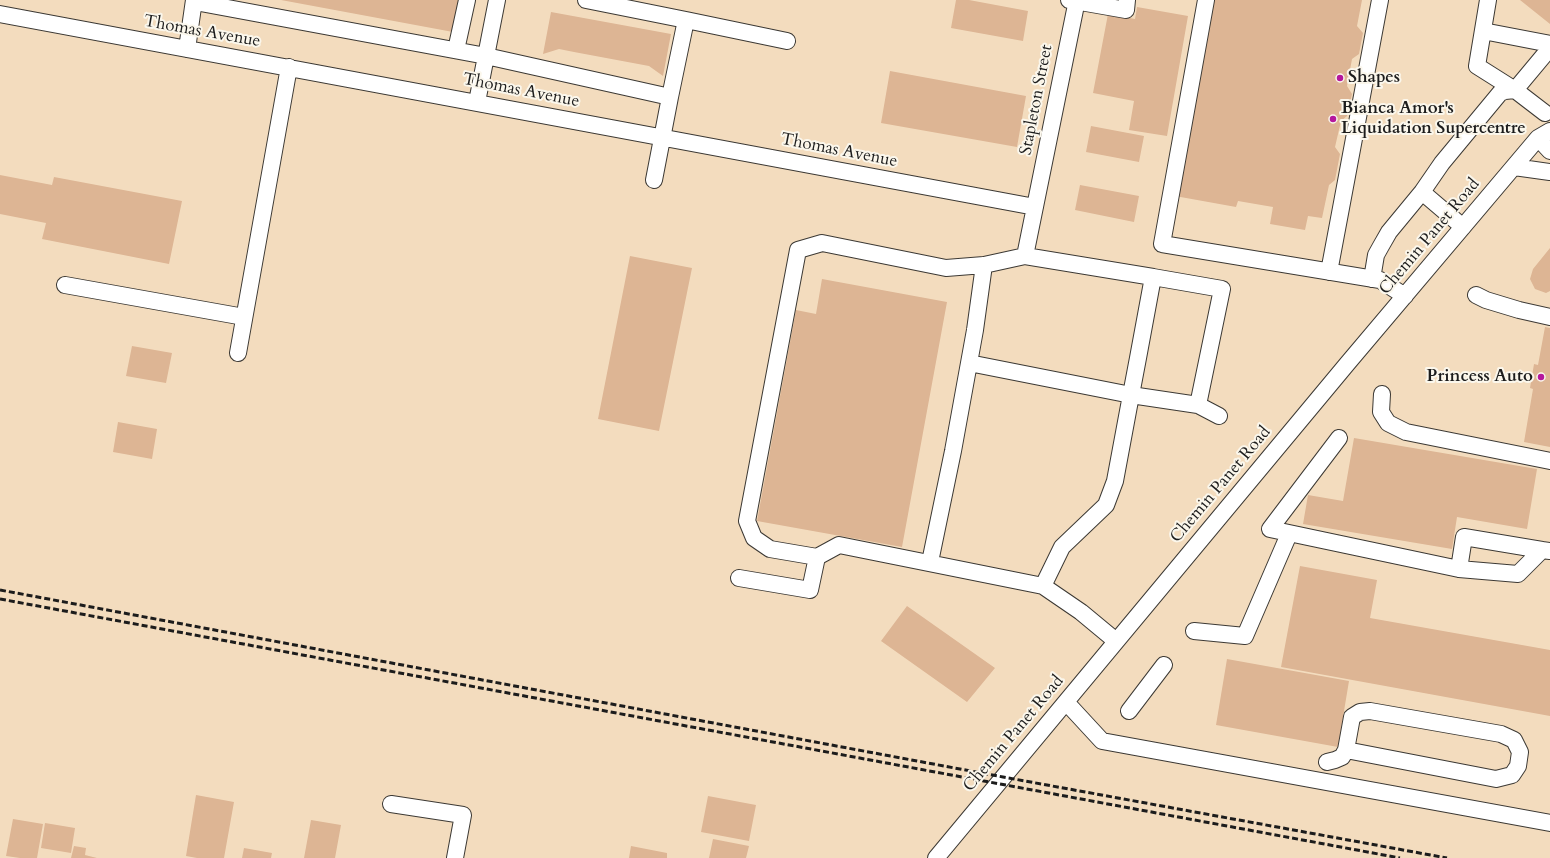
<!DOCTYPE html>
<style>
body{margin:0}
canvas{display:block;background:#f3dcbe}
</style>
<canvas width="1550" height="858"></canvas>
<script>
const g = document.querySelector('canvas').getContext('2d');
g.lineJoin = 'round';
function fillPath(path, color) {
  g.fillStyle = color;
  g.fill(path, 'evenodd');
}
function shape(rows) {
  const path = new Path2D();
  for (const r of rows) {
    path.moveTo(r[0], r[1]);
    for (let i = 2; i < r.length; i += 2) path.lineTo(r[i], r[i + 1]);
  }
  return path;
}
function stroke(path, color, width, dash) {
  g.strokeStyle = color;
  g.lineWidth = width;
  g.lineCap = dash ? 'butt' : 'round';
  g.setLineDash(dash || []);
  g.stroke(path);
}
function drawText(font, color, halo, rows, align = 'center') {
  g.font = font + ' Cardo,serif';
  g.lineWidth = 4;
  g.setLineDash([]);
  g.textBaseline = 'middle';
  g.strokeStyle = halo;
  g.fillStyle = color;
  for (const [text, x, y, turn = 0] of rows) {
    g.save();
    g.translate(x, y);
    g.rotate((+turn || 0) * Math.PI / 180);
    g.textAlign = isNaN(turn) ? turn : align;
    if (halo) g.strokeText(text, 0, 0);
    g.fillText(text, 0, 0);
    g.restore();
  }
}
fillPath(shape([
 [281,0,459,0,453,32],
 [956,0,969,0,1028,11,1023,41,951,28],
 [1212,0,1362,0,1357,26,1363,33,1359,54,1352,59,1347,86,1352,94,1347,116,1341,121,1335,147,1340,154,1335,180,1329,185,1322,218,1308,216,1305,230,1270,224,1273,207,1238,201,1236,207,1175,196],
 [1520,0,1550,0,1550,24],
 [1137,7,1188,16,1167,136,1129,130,1134,101,1093,93,1108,14,1135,19],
 [551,12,671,34,663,76,649,66,574,52,559,49,543,54],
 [890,71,1026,96,1017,147,881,123],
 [1091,126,1144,136,1139,162,1086,152],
 [0,175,52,185,54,177,182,201,169,264,42,239,46,223,0,214],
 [1080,185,1139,196,1134,222,1075,210],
 [1550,248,1550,291,1546,293,1535,289,1530,279,1533,269],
 [630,256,692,268,659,431,598,419],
 [822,279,947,302,902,547,757,521,796,310,816,314],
 [1545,327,1550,328,1550,447,1524,442,1533,389,1530,388,1534,364,1538,365],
 [132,346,172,353,166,383,126,376],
 [118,422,157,429,152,459,113,452],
 [1354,438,1537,469,1527,529,1457,517,1452,549,1303,524,1308,495,1343,501],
 [1300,566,1377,580,1370,618,1550,650,1550,716,1281,667],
 [907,606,995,668,967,702,881,641],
 [1227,659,1349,681,1338,747,1216,725],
 [196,795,234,802,224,858,197,858,186,856],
 [708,796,756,805,749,841,701,832],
 [13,819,43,824,37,858,20,858,6,856],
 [311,820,341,825,335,858,304,858],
 [45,823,75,828,71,853,41,848],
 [713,839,749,846,746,858,709,858],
 [74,846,86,848,85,855,97,858,71,858],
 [631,846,667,853,667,858,629,858],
 [244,848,272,853,271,858,242,858]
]), '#ddb594');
const minor = shape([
 [586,0,686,20,670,97],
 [1069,0,1126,10,1127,0],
 [1206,0,1162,244,1380,280,1405,296],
 [1488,0,1477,66,1515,90,1545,113],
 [195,2,486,56,670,97,654,180],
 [0,14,1035,207],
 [686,20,787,41],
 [1483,31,1550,44],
 [187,49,194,0],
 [456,50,467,0],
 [477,102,497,0],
 [1538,138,1550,151],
 [1514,167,1550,172],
 [1422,192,1463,227],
 [1025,256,1077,0],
 [1329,272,1380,0],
 [1372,279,1376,255,1381,246,1389,232,1422,192,1442,163,1500,93,1505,91,1515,90,1550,48],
 [65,285,244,317],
 [1476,295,1486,300,1519,310,1550,317],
 [238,353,289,67],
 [969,363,1131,395,1198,405,1222,289,1153,277,1138,358,1131,395,1115,481,1106,505,1062,547,1043,586,1081,612,1116,641],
 [1382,394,1381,412,1388,423,1406,432,1550,461],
 [1198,405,1219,416],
 [1339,438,1270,529,1459,569,1518,574,1542,550,1550,551],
 [817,557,839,545,1043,586],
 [930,562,953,451,975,330,984,265],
 [1459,569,1464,537,1542,550],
 [739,578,810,590,817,557,770,549,754,538,747,521,798,250,822,243,946,268,984,265,1025,256,1153,277],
 [1194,631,1245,636,1289,534],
 [1066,702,1102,741,1550,823],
 [1129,711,1164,665],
 [1327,762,1335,760,1342,757,1346,750,1352,717,1360,712,1370,711,1501,734,1514,740,1520,752,1518,766,1512,775,1496,779,1346,750],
 [391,804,463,815,455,858],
 [936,858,1347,364,1538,138,1550,131]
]);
stroke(minor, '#3c3934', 18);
stroke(minor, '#fff', 16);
stroke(shape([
 [0,590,1003,777,1447,858],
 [0,599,1400,858]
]), '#1c1c1c', 3, [6, 3]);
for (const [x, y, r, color] of [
 [1340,78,4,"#b5179e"],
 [1333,119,4,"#b5179e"],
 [1541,377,4,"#b5179e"]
]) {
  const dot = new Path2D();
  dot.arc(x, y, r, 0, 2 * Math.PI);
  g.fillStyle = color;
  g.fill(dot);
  stroke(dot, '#fbf7ec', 1.5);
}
drawText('17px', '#1c1c1c', '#fbf7ec', [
 ["Thomas Avenue",202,32,10],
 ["Thomas Avenue",521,91,11],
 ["Stapleton Street",1037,100,-79],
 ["Thomas Avenue",839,151,11],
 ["Chemin Panet Road",1430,237,-50],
 ["Chemin Panet Road",1221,485,-50],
 ["Chemin Panet Road",1014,734,-50]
]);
drawText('bold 17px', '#1c1c1c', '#fbf7ec', [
 ["Shapes",1348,78],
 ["Bianca Amor's",1341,109],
 ["Liquidation Supercentre",1341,129],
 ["Princess Auto",1533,377,"right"]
], 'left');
</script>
